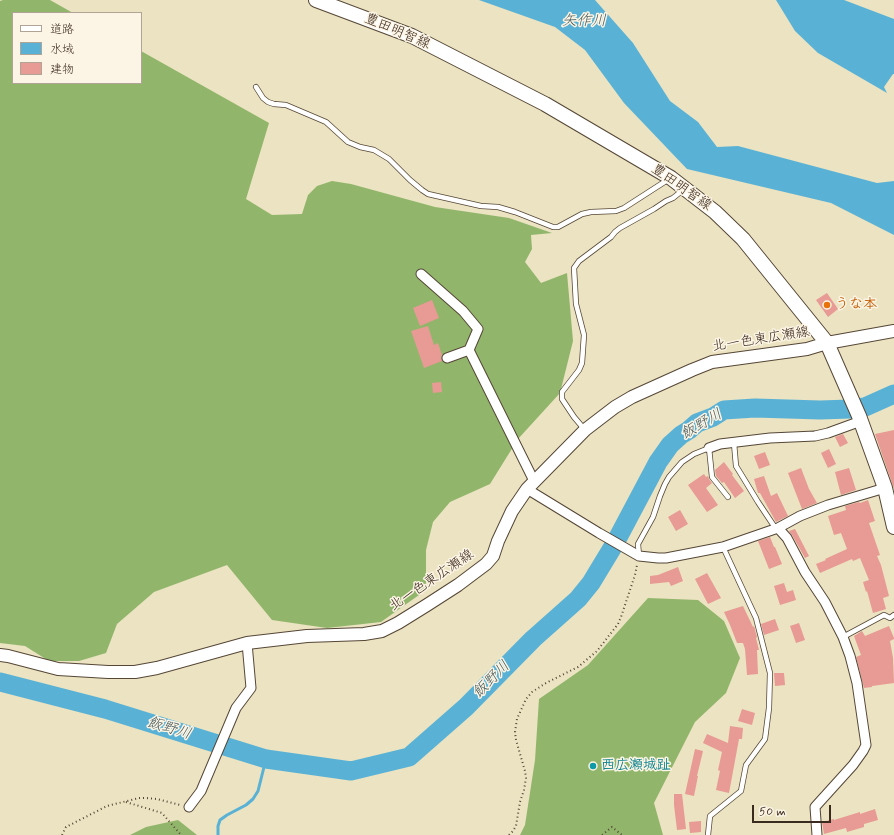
<!DOCTYPE html>
<meta charset="utf-8">
<style>
body{margin:0}
#map{position:relative;width:894px;height:835px;overflow:hidden;background:#ebe3c1;font-family:Mynerve,"Klee One",sans-serif}
canvas{display:block}
.legend{position:absolute;left:12px;top:12px;width:130px;height:72px;box-sizing:border-box;background:#fcf5e5;border:1px solid #afa495;margin:0;padding:5px 7px;list-style:none;font-size:12px;color:#3b2a1e}
.legend li{display:flex;align-items:center;gap:8px;height:20px}
.legend b{width:20px;border:1px solid #afa495}
.scale{position:absolute;left:752px;top:805px;width:79px;height:18px;box-sizing:border-box;border:2px solid #3b2a1e;border-top:0;padding-left:5px;font-size:12px;line-height:14px;white-space:nowrap;color:#3b2a1e;-webkit-text-stroke:3px #fcf5e5;paint-order:stroke}
</style>
<div id="map">
<canvas width="894" height="835"></canvas>
<ul class="legend">
<li><b style="height:5px;background:#fff"></b>道路</li>
<li><b style="height:11px;background:#59b2d6"></b>水域</li>
<li><b style="height:11px;background:#e89a94"></b>建物</li>
</ul>
<div class="scale">50 m</div>
</div>
<script>
const g = document.querySelector('canvas').getContext('2d');
g.lineJoin = 'round';
function fillPath(path, color) {
  g.fillStyle = color;
  g.fill(path, 'evenodd');
}
function shape(rows) {
  const path = new Path2D();
  for (const r of rows) {
    path.moveTo(r[0], r[1]);
    for (let i = 2; i < r.length; i += 2) path.lineTo(r[i], r[i + 1]);
  }
  return path;
}
function stroke(path, color, width, dash) {
  g.strokeStyle = color;
  g.lineWidth = width;
  g.lineCap = dash ? 'butt' : 'round';
  g.setLineDash(dash || []);
  g.stroke(path);
}
function drawText(font, color, halo, rows, align = 'center') {
  g.font = font + ' Mynerve,"Klee One",sans-serif';
  g.lineWidth = 3;
  g.setLineDash([]);
  g.textBaseline = 'middle';
  g.strokeStyle = halo;
  g.fillStyle = color;
  for (const [text, x, y, turn = 0] of rows) {
    g.save();
    g.translate(x, y);
    g.rotate((+turn || 0) * Math.PI / 180);
    g.textAlign = isNaN(turn) ? turn : align;
    if (halo) g.strokeText(text, 0, 0);
    g.fillText(text, 0, 0);
    g.restore();
  }
}
fillPath(shape([
 [3,0,50,0,73,13,13,13,13,83,141,83,141,51,269,123,246,199,272,215,302,214,308,195,317,186,332,181,351,184,435,207,509,218,552,233,531,235,532,249,525,262,541,283,567,273,573,341,560,393,518,439,490,484,450,502,433,522,426,550,426,590,381,622,327,628,272,620,227,565,154,592,117,624,106,653,79,661,49,661,25,646,0,643,0,1],
 [648,598,698,600,724,621,740,658,726,693,695,722,654,803,663,835,520,835,525,825,535,760,539,699,588,665],
 [178,820,197,835,130,835,146,827]
]), '#91b66b');
fillPath(shape([
 [479,0,595,0,633,43,670,101,698,122,717,147,738,146,877,183,894,181,894,235,831,203,687,169,624,103,585,50,555,27],
 [776,0,844,0,894,19,894,74,893,74,884,87,887,93,818,53,795,31]
]), '#59b2d6');
stroke(shape([
 [218,835,218,826,220,820,227,815,246,805,253,799,258,791,266,759]
]), '#59b2d6', 3);
stroke(shape([
 [0,682,105,709,266,759,351,771,409,757,466,707,533,639,578,599,591,583,614,545,658,462,670,445,681,435,689,430,697,423,713,417,724,410,755,408,820,410,850,409,865,407,894,394]
]), '#59b2d6', 19);
fillPath(shape([
 [827,293,838,309,828,317,816,300],
 [432,300,439,318,420,326,413,308],
 [428,326,434,345,438,343,442,355,441,357,442,361,424,368,411,331],
 [441,382,442,392,433,393,432,383],
 [894,430,894,489,875,434],
 [843,434,848,443,840,447,835,437],
 [829,449,836,464,828,468,821,453],
 [765,452,770,465,759,469,754,456],
 [724,462,733,474,732,475,744,491,735,498,724,482,722,483,716,476,715,470],
 [801,468,809,489,817,503,802,509,788,473],
 [849,468,856,490,841,495,835,472],
 [704,474,706,477,708,476,709,479,712,483,706,488,718,505,707,512,688,485],
 [764,476,771,496,777,493,788,516,776,522,760,493,758,493,754,479],
 [868,500,875,521,869,523,880,555,877,556,881,565,889,596,883,598,886,609,873,613,867,591,866,592,863,582,869,580,860,558,853,561,852,559,820,573,816,564,826,560,825,559,847,549,841,533,834,535,828,516,846,510,845,506,859,502,860,503],
 [680,510,688,524,676,531,668,517],
 [795,529,809,556,805,558,792,535,789,531],
 [770,537,774,547,775,547,782,564,769,569,758,541],
 [678,567,683,581,671,586,669,582,650,584,650,576,658,575],
 [707,573,721,598,708,604,695,579],
 [784,583,787,592,793,590,796,600,780,605,774,586],
 [743,606,753,627,754,626,757,637,756,638,759,650,757,650,758,674,747,675,745,649,743,643,737,643,730,625,724,612],
 [775,619,779,630,764,635,761,624],
 [799,623,805,640,796,643,790,626],
 [889,626,894,638,894,639,890,641,893,658,894,683,872,686,872,687,864,688,856,657,861,655,854,636,862,631,865,636],
 [774,673,784,673,785,685,775,686],
 [742,709,755,713,752,725,738,721],
 [730,726,743,728,742,739,739,739,729,793,716,790,720,771,718,770,722,752,703,743,707,734,728,743],
 [695,749,703,751,697,776,698,776,694,796,685,794],
 [674,794,682,794,686,829,677,830,674,805],
 [875,809,878,820,864,824,864,827,847,832,846,828,824,834,822,822,834,819,834,820,860,812,860,814],
 [701,821,701,832,690,833,689,822]
]), '#e89a94');
const lane = shape([
 [256,87,263,98,268,102,274,104,286,105,326,122,348,142,360,147,374,150,389,159,410,180,422,190,428,194,481,206,498,207,515,212,553,227,558,227,582,214,591,212,616,211,624,208,669,179],
 [585,430,574,417,562,399,562,392,579,370,582,363,584,335,576,304,574,268,579,261,611,237,615,232,620,228,654,209,666,201,673,198,683,190],
 [734,443,736,466,744,479,758,502,774,526,777,528],
 [639,556,638,544,653,517,660,496,665,484,669,477,682,462,694,454,709,448,712,477,728,497],
 [843,637,884,615,890,618,894,615],
 [708,835,710,816,741,791,746,765,765,739,769,708,770,673,756,618,723,547]
]);
const street = shape([
 [421,274,463,311,478,329,469,350,534,481],
 [447,358,469,350],
 [709,448,720,444,770,438,815,436,828,433,861,421],
 [527,489,599,533,639,556,658,558,666,558,723,547,778,528,800,516,828,505,885,488],
 [778,528,787,538,805,572,825,602,843,637,850,656,857,683,866,745,863,751,853,765,815,807,817,835],
 [189,807,201,791,236,708,251,688,247,643]
]);
const secondary = shape([
 [0,655,8,656,58,669,108,672,135,672,157,668,247,643,307,636,364,634,382,631,398,623,427,605,458,585,486,564,493,556,498,541,512,511,527,489,585,430,615,407,632,397,692,370,712,362,807,349,827,343,894,331]
]);
const primary = shape([
 [316,0,412,36,545,104,671,178,715,212,743,239,827,343,859,416,885,488,894,527]
]);
stroke(lane, '#554636', 6);
stroke(street, '#554636', 11);
stroke(secondary, '#554636', 14);
stroke(primary, '#554636', 16);
stroke(shape([
 [126,802,162,813,181,835],
 [62,835,66,827,107,806,139,798,146,798,157,799,180,805],
 [509,835,513,831,516,826,520,802,524,790,526,778,525,771,516,740,515,732,517,719,526,699,532,692,546,683,578,667,597,651,618,624,621,617,635,575,637,565],
 [602,835,612,827,622,835]
]), '#554636', 2, [1, 3]);
stroke(lane, '#fff', 4.5);
stroke(street, '#fff', 9);
stroke(secondary, '#fff', 12);
stroke(primary, '#fff', 14);
for (const [x, y, r, color] of [
 [827,305,4,"#e8710a"],
 [593,766,4,"#0f9aa8"]
]) {
  const dot = new Path2D();
  dot.arc(x, y, r, 0, 2 * Math.PI);
  g.fillStyle = color;
  g.fill(dot);
  stroke(dot, '#fcf5e5', 1.5);
}
drawText('14px', '#3b2a1e', '#fcf5e5', [
 ["豊田明智線",397,32,23],
 ["豊田明智線",681,188,35],
 ["北一色東広瀬線",761,340,-9],
 ["北一色東広瀬線",432,581,-34]
]);
drawText('bold 14px', '#c56008', '#fcf5e5', [
 ["うな本",835,305]
], 'left');
drawText('bold 14px', '#0d838f', '#fcf5e5', [
 ["西広瀬城趾",601,766]
], 'left');
drawText('italic 15px', '#465a5e', '#fcf5e5', [
 ["矢作川",584,22],
 ["飯野川",702,425,-30],
 ["飯野川",492,680,-45],
 ["飯野川",169,729,17]
]);
</script>
